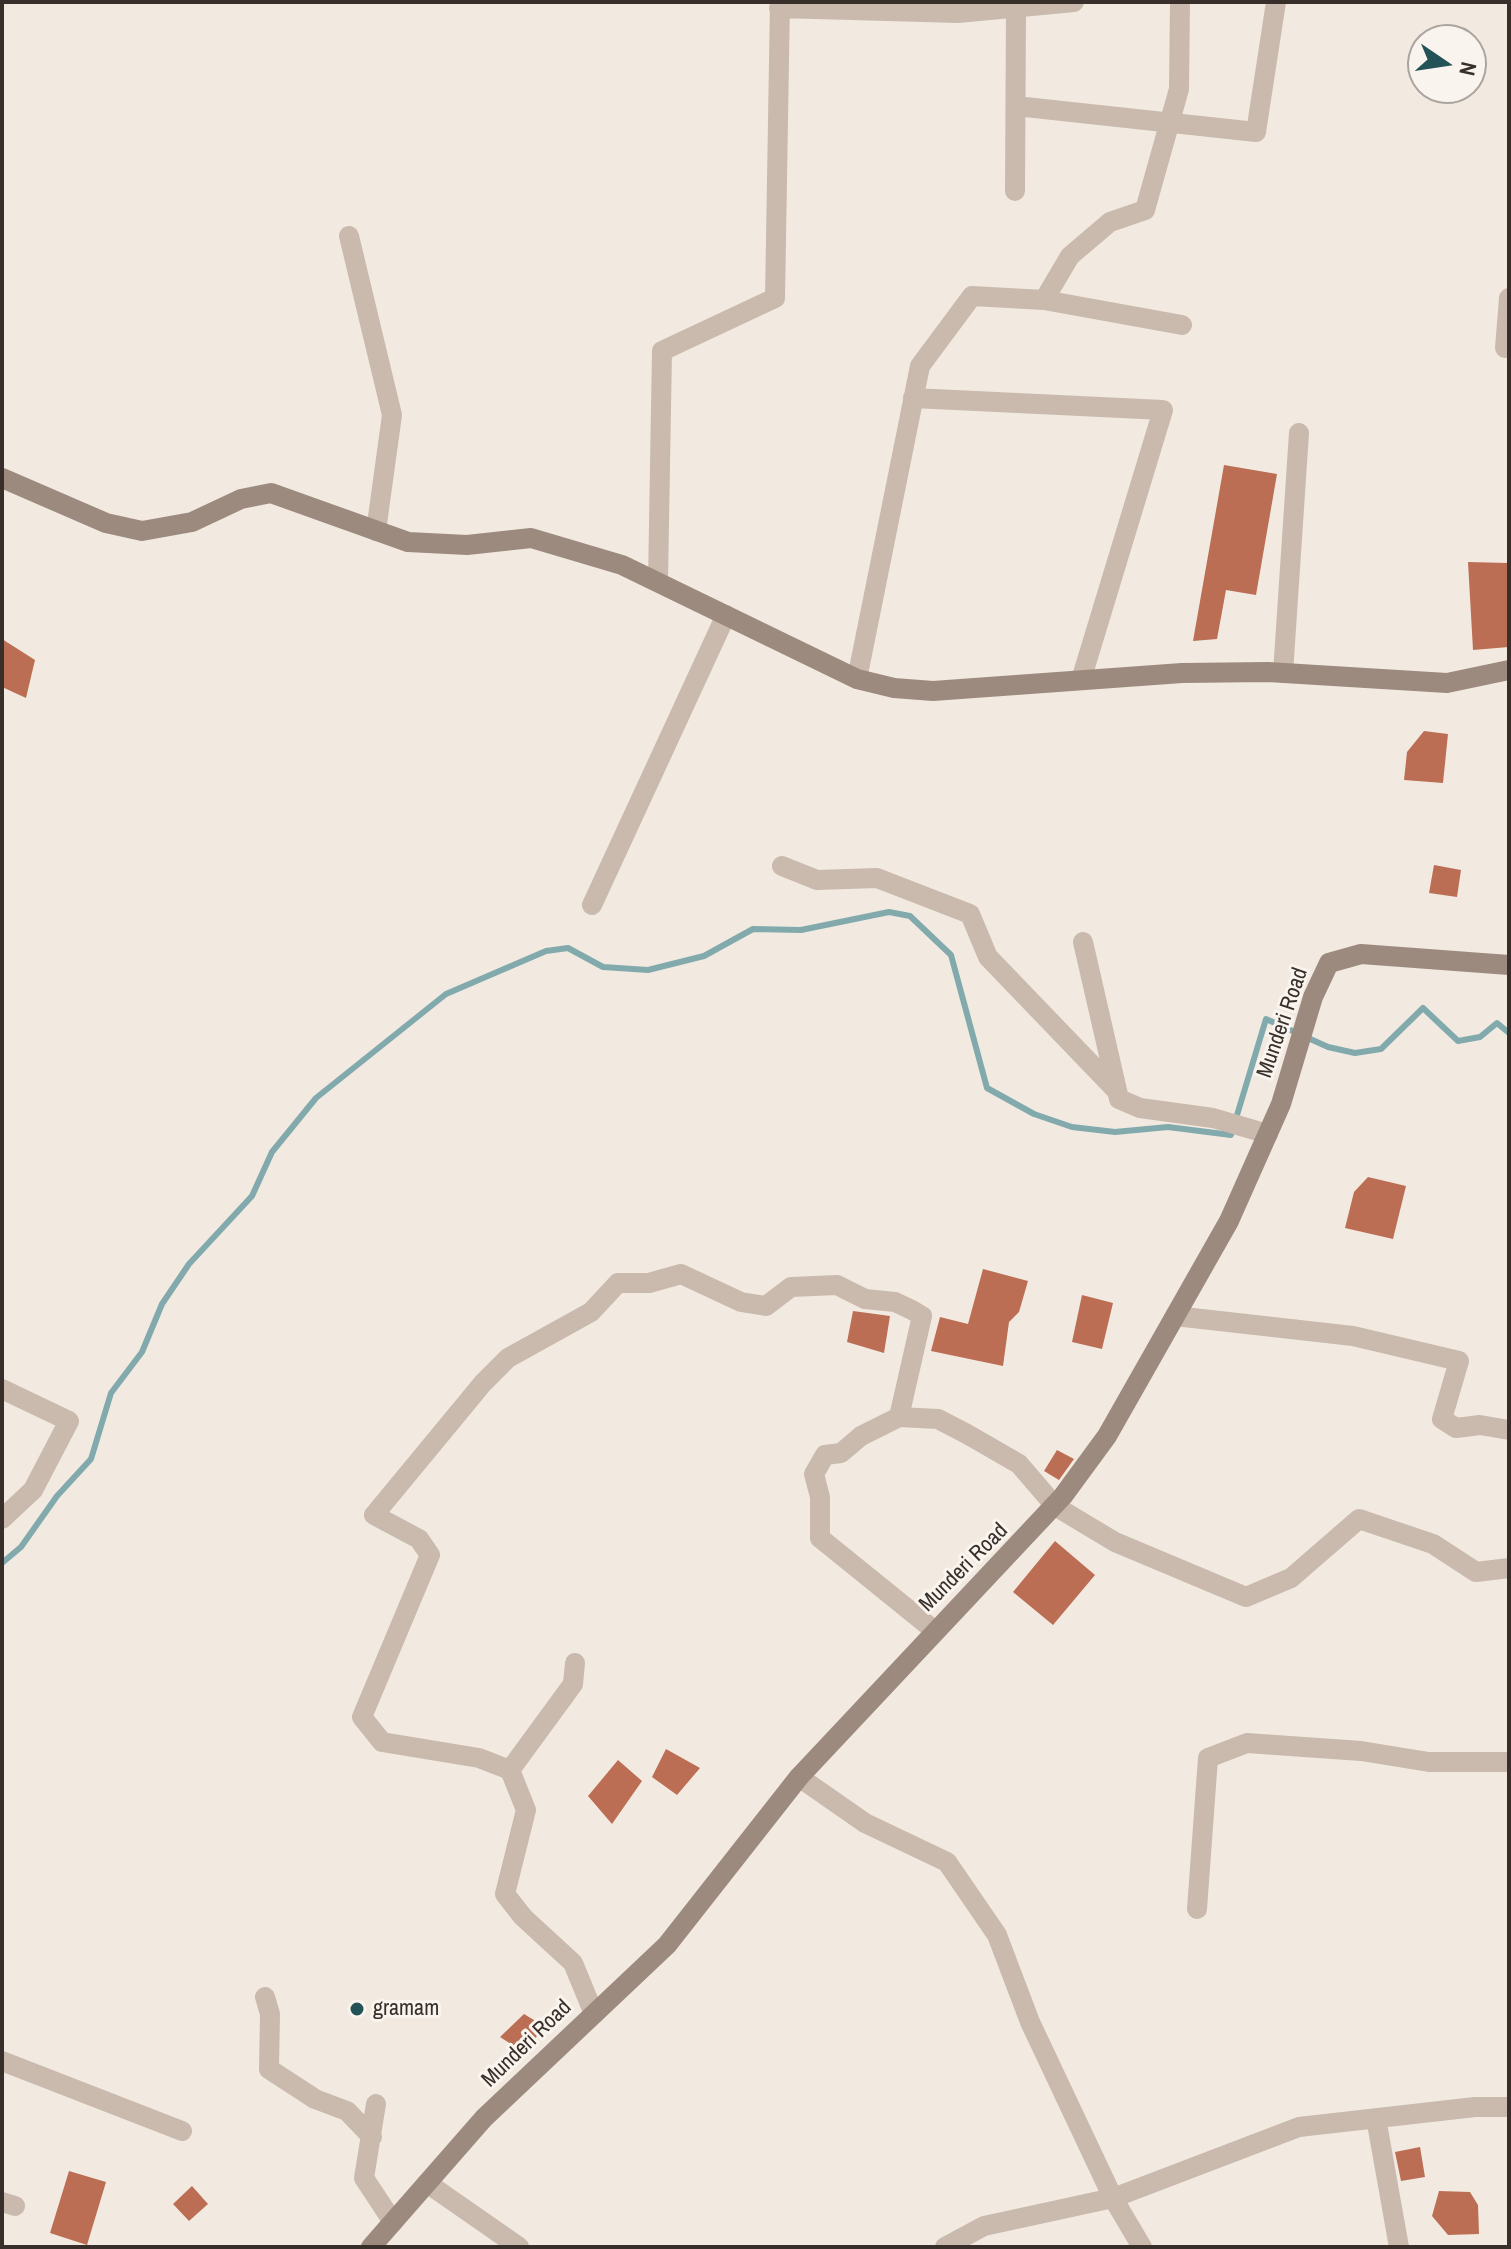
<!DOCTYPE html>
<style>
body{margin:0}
#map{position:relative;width:1511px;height:2249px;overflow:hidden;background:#f2eae1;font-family:"Archivo Narrow",sans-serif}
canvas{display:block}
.frame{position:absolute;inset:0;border:4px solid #382f2b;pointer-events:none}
.north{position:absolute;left:1407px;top:24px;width:80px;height:80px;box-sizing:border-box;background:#f9f4ed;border:2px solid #aca59f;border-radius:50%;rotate:103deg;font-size:22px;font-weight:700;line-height:32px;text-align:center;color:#382f2b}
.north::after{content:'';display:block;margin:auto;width:28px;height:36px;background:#245357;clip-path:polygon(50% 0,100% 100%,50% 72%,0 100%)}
</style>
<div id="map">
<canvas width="1511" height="2249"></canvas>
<div class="frame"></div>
<div class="north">N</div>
</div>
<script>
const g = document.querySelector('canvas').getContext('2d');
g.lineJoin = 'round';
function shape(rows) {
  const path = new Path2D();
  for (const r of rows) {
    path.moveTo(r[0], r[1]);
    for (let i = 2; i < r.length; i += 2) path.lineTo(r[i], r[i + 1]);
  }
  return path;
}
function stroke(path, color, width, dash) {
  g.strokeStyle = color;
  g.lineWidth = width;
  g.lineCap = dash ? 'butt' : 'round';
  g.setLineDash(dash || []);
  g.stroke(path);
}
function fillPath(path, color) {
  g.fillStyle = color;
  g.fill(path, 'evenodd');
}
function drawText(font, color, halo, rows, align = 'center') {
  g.font = font + ' "Archivo Narrow",sans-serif';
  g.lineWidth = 6;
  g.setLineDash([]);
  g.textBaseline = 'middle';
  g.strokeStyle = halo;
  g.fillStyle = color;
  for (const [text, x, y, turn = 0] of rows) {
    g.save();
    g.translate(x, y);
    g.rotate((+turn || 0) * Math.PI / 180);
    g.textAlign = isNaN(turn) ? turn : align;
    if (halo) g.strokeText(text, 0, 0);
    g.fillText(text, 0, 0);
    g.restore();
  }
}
stroke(shape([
 [2,1563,21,1547,57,1496,91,1459,111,1393,142,1352,162,1304,189,1264,252,1196,272,1152,316,1098,446,994,546,951,568,948,603,967,648,970,704,956,753,929,801,930,889,912,910,916,951,955,987,1088,1034,1114,1072,1127,1115,1132,1168,1127,1231,1135,1266,1019,1328,1047,1355,1053,1381,1049,1423,1008,1458,1041,1480,1037,1497,1023,1509,1033]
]), '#82aaad', 6);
fillPath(shape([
 [1224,465,1277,474,1256,595,1226,590,1217,639,1193,641],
 [1468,562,1509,563,1509,647,1473,650],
 [2,639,35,660,26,698,2,687],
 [1424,731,1448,734,1443,783,1404,780,1407,752],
 [1434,865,1461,870,1457,897,1429,893],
 [1368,1177,1406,1186,1393,1239,1345,1228,1354,1192],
 [983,1269,1028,1281,1019,1312,1009,1322,1003,1366,931,1351,940,1317,968,1324],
 [1082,1295,1113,1303,1102,1349,1072,1342],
 [853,1311,890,1316,884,1353,847,1342],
 [1057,1450,1074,1459,1059,1480,1044,1471],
 [1055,1541,1095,1575,1053,1625,1013,1592],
 [666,1749,700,1768,677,1795,652,1777],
 [618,1760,642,1781,612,1824,588,1796],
 [524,2014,544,2026,525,2053,500,2037],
 [1420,2147,1425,2177,1401,2181,1395,2152],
 [69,2171,106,2182,87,2245,50,2233],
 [192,2186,208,2204,189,2221,173,2204],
 [1439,2191,1470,2192,1478,2205,1479,2234,1448,2235,1432,2216]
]), '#bc6e54');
stroke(shape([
 [779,8,958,13,1074,2],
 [1016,106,1256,132,1276,2],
 [1015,191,1016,7],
 [349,236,392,415,376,531],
 [1044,300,1182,325],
 [1505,348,1509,298],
 [913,398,1163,410,1081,680],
 [658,581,662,351,775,298,780,2],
 [1283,673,1299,433],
 [857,679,920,366,972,296,1044,300,1070,256,1110,222,1145,210,1179,89,1180,2],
 [782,866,817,880,877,878,970,914,988,957,1116,1090],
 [592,905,726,615],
 [1083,942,1119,1099,1140,1108,1213,1118,1268,1134],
 [1175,1316,1353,1336,1459,1361,1442,1419,1456,1428,1480,1425,1509,1430],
 [2,1389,69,1421,33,1490,2,1519],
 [899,1417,938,1419,967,1434,1019,1464,1055,1506,1115,1542,1246,1597,1291,1578,1359,1519,1433,1544,1476,1572,1509,1568],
 [510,1770,573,1684,575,1663],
 [799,1777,865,1823,947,1862,997,1935,1030,2022,1113,2198,984,2226,945,2247],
 [1197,1909,1208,1758,1247,1743,1361,1751,1429,1762,1509,1762],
 [265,1997,270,2014,269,2069,315,2099,347,2111,372,2137],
 [594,2014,573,1963,523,1917,505,1894,526,1810,510,1770,479,1758,382,1742,362,1717,430,1555,419,1539,374,1515,483,1383,508,1358,591,1312,618,1283,649,1283,681,1274,741,1302,766,1306,791,1287,837,1285,865,1299,895,1302,912,1310,922,1316,899,1417,861,1436,841,1453,825,1455,814,1474,820,1497,820,1538,935,1631],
 [2,2061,182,2131],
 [376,2104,364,2178,393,2222],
 [1376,2118,1399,2247],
 [427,2183,519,2247],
 [2,2202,15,2206],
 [1142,2247,1113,2198,1299,2127,1475,2107,1509,2107]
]), '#c9baad', 20);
stroke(shape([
 [2,478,106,523,142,531,192,522,241,499,271,493,408,542,467,545,531,538,622,565,857,679,894,688,933,691,1182,673,1268,672,1447,683,1509,670],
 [371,2247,484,2118,667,1945,799,1777,1063,1496,1107,1436,1229,1221,1281,1104,1313,997,1329,963,1361,954,1509,965]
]), '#9d8a7f', 20);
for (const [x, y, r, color] of [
 [357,2009,8,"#245357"]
]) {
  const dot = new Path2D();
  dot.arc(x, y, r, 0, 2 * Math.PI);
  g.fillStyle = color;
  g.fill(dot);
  stroke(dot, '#f9f4ed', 3);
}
drawText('22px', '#382f2b', '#f9f4ed', [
 ["Munderi Road",1283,1023,-71],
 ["Munderi Road",964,1568,-45],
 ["Munderi Road",527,2044,-44]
]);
drawText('22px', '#382f2b', '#f9f4ed', [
 ["gramam",373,2009]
], 'left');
</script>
